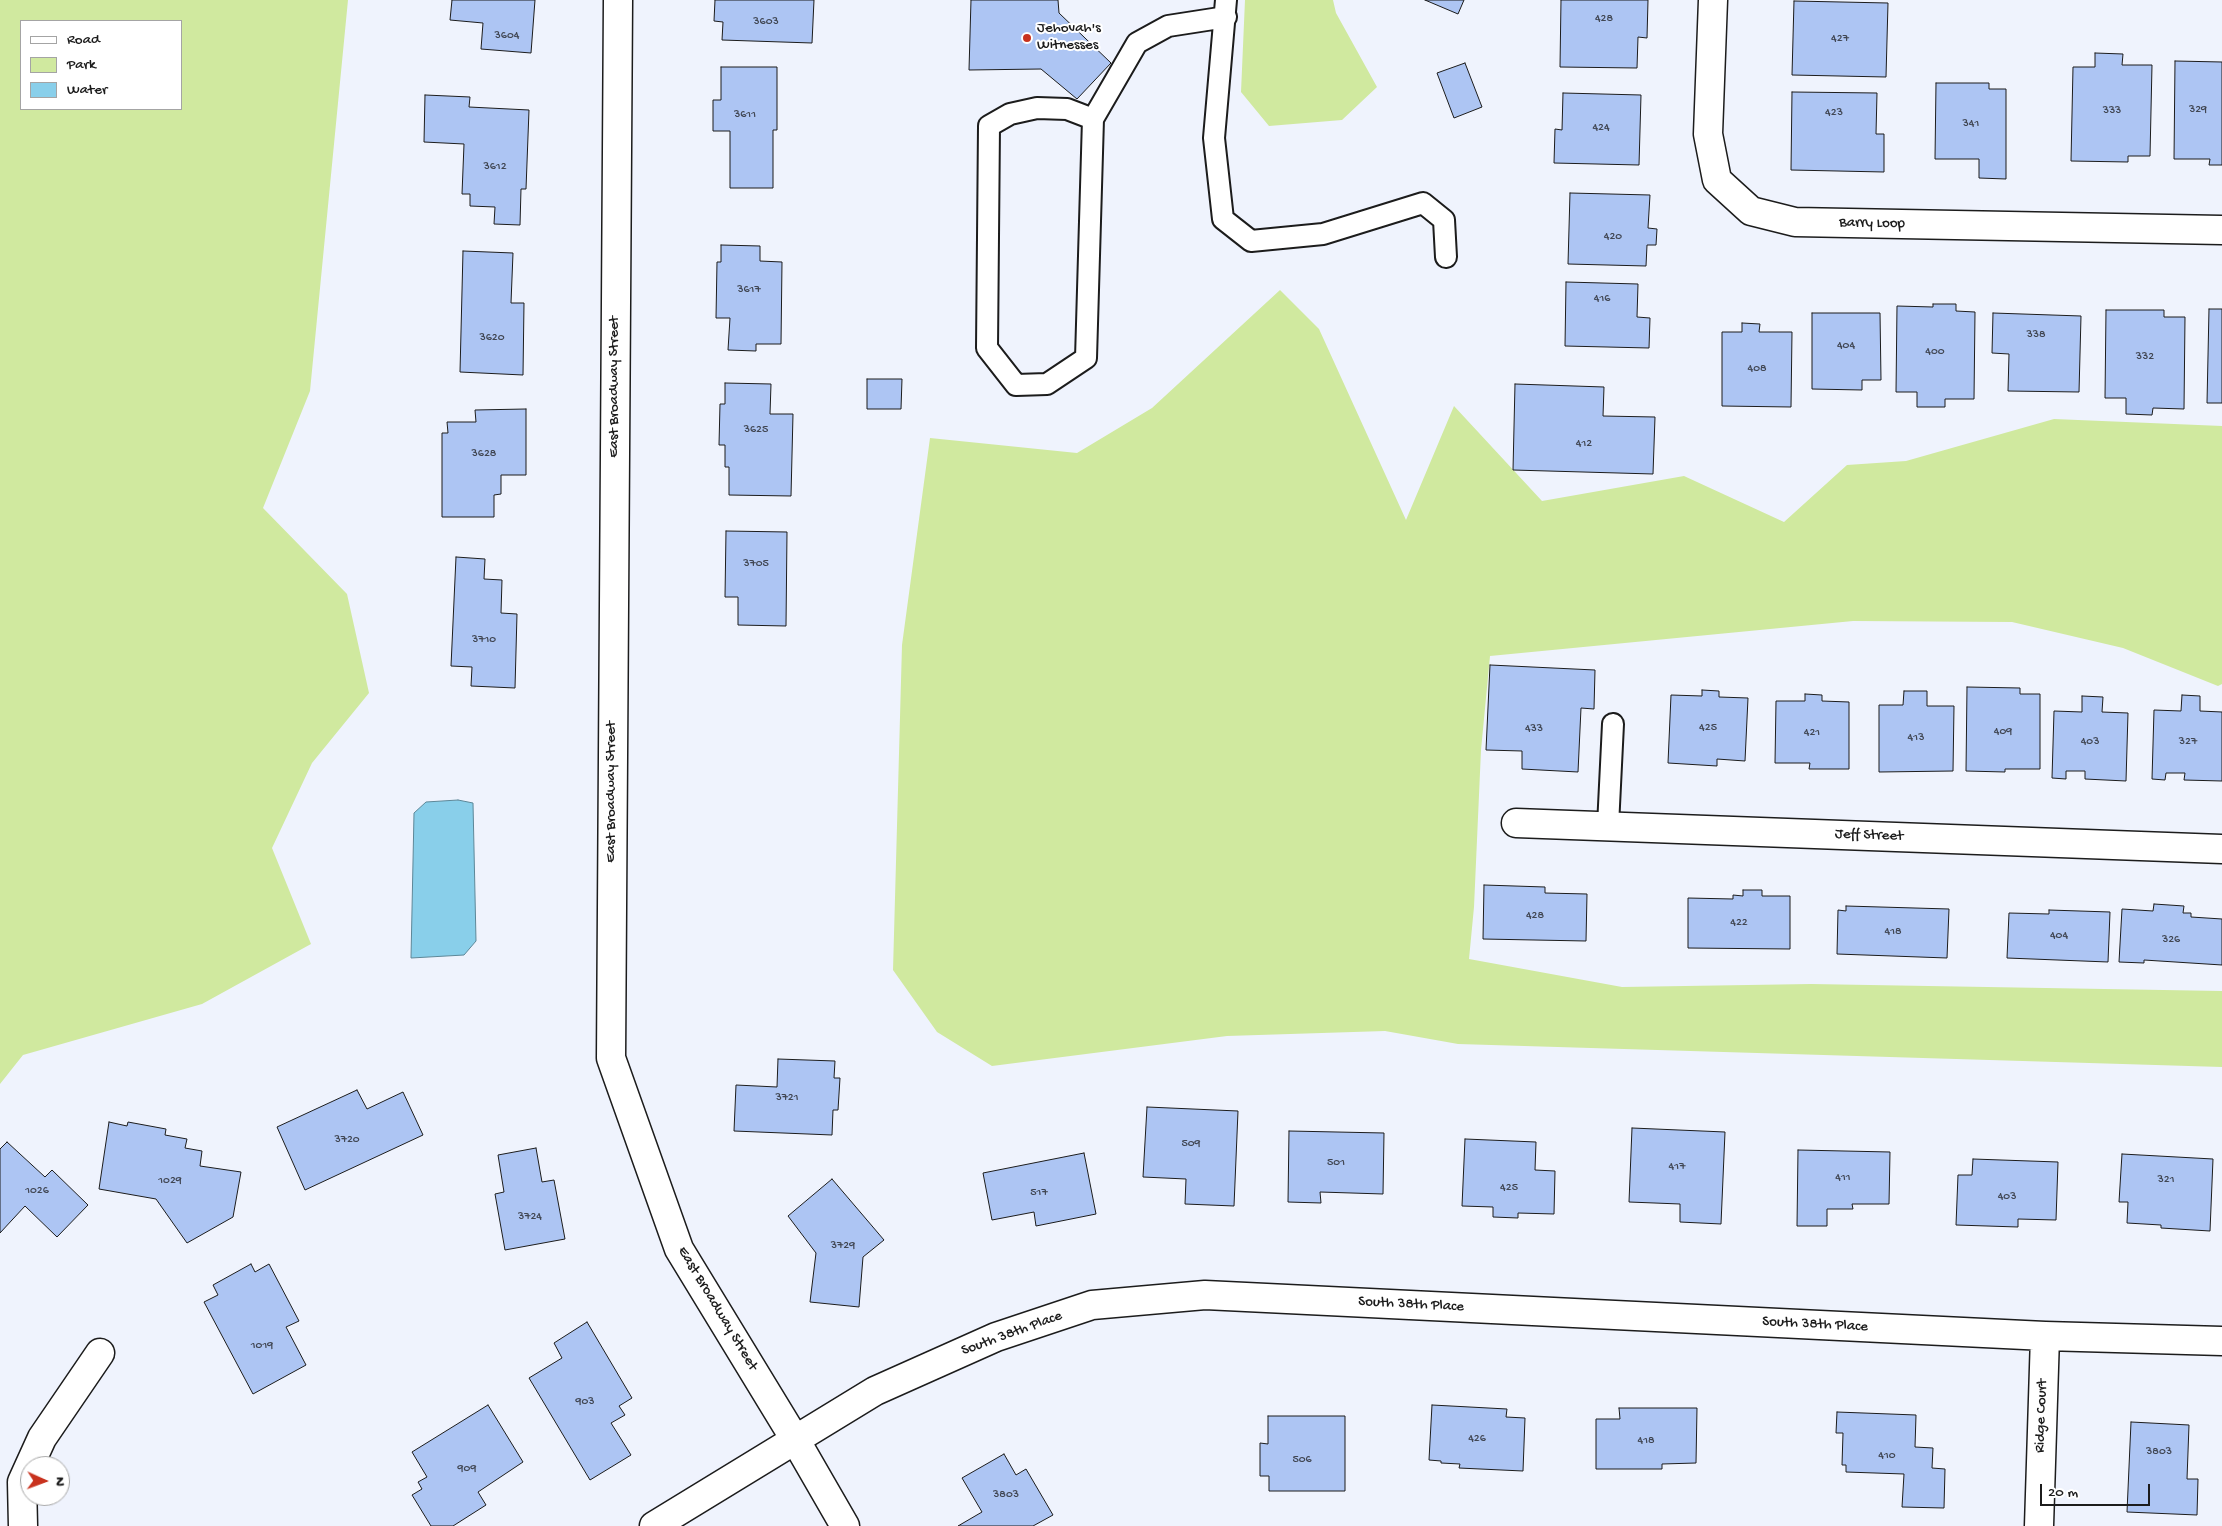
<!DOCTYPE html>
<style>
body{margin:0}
#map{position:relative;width:2222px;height:1526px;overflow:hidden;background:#eff3fd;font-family:"Gochi Hand",sans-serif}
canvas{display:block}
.legend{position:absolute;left:20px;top:20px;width:162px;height:90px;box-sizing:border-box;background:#fff;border:1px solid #a4a4a4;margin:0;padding:6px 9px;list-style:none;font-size:15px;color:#1c1c1c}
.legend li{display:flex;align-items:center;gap:10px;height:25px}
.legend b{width:25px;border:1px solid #a4a4a4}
.north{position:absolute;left:20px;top:1456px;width:50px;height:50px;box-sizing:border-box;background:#fff;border:1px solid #a4a4a4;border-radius:50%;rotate:92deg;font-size:14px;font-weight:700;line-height:20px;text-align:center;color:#1c1c1c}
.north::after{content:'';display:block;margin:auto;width:18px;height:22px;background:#c8321e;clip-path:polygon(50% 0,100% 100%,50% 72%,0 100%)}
.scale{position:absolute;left:2040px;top:1484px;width:110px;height:22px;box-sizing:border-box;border:2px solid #1c1c1c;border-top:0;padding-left:6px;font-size:15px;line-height:18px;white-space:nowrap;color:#1c1c1c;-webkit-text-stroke:4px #fff;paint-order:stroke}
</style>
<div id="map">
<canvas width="2222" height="1526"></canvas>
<ul class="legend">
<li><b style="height:6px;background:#fff"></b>Road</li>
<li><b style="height:14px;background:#d0e99f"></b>Park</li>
<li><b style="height:14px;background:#89cfea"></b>Water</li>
</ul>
<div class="north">N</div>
<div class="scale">20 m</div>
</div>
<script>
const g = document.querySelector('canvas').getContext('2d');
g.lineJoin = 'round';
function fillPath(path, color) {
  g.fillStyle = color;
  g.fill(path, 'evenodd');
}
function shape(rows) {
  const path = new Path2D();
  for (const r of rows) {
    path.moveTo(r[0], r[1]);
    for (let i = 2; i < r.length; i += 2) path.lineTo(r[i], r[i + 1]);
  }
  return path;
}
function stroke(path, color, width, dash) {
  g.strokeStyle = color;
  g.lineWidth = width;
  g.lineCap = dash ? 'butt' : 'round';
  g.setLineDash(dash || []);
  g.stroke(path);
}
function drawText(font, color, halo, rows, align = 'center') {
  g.font = font + ' "Gochi Hand",sans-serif';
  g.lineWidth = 4;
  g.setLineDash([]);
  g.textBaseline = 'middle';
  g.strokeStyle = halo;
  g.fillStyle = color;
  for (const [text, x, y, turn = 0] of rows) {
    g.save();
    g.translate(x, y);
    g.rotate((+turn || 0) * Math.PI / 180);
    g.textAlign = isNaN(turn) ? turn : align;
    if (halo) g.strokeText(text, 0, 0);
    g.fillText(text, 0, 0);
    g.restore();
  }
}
fillPath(shape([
 [0,0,348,0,310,391,263,508,347,594,369,693,312,763,272,848,311,944,202,1004,23,1055,0,1084],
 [181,21,181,109,21,109,21,21],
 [1245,0,1333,0,1336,13,1377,87,1342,120,1269,126,1241,92],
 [1280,290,1319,329,1406,520,1454,406,1542,501,1684,476,1784,522,1847,465,1906,461,2054,419,2222,426,2222,684,2218,686,2123,648,2012,622,1853,621,1490,656,1481,750,1474,907,1469,959,1622,987,1811,984,2222,991,2222,1067,1458,1044,1385,1031,1227,1036,992,1066,937,1032,893,970,902,645,930,438,1077,453,1152,408]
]), '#d0e99f');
const water = shape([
 [458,800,473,803,476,941,464,955,411,958,414,813,426,802,458,800]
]);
fillPath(water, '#89cfea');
stroke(water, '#5d8798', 1);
const building = shape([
 [452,0,535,0,531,53,481,49,483,23,450,20,452,0],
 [715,0,814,0,812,43,722,40,723,22,714,21,715,0],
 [971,0,1058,0,1059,13,1111,63,1077,99,1041,69,969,70,971,0],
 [1425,0,1464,0,1458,14,1425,0],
 [1561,0,1648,0,1647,38,1638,37,1637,68,1560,67,1561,0],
 [1794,1,1888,3,1886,77,1792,75,1794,1],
 [2095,53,2123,54,2122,65,2152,65,2150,156,2128,156,2128,162,2071,161,2073,67,2095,67,2095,53],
 [2175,61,2222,62,2222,165,2209,165,2210,159,2174,159,2175,61],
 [1465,63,1482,107,1454,118,1437,73,1465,63],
 [721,67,777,67,777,130,773,130,773,188,730,188,730,131,713,131,713,100,721,100,721,67],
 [1936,83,1989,83,1989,89,2006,89,2006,179,1979,178,1979,159,1935,159,1936,83],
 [1792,92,1877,93,1876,134,1884,134,1884,172,1791,170,1792,92],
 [1563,93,1641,95,1639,165,1554,163,1555,129,1562,130,1563,93],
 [425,95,470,97,469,107,529,110,526,189,521,189,520,225,494,224,495,207,470,206,470,194,462,194,464,144,424,142,425,95],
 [1570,193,1650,195,1648,228,1657,229,1656,245,1647,245,1646,266,1568,264,1570,193],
 [721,245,760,246,760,261,782,262,781,344,756,344,756,351,728,350,730,318,716,318,717,262,721,262,721,245],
 [463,251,513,253,511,303,524,303,523,375,460,372,463,251],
 [1566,282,1638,284,1637,317,1650,318,1649,348,1565,346,1566,282],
 [1933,304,1956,304,1956,311,1975,312,1974,399,1945,399,1945,407,1917,407,1917,392,1896,392,1897,306,1933,307,1933,304],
 [2209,309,2222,309,2222,403,2207,403,2209,309],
 [2106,310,2164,310,2164,317,2185,317,2184,409,2153,408,2152,415,2126,414,2126,398,2105,398,2106,310],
 [1812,313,1880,313,1881,380,1862,380,1862,390,1812,389,1812,313],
 [1993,313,2081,316,2079,392,2008,391,2009,354,1992,353,1993,313],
 [1742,323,1760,324,1759,332,1792,332,1791,407,1722,406,1722,332,1742,332,1742,323],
 [867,379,902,379,901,409,867,409,867,379],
 [725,383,771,384,770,414,793,414,791,496,729,495,729,467,725,467,725,445,719,445,720,404,725,404,725,383],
 [1515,384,1604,387,1603,416,1655,417,1653,474,1513,470,1515,384],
 [526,409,526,475,501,475,501,494,494,495,494,517,442,517,442,433,448,433,447,422,476,422,475,410,526,409],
 [726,531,787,532,786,626,738,625,738,597,725,597,726,531],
 [456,557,485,559,484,579,502,580,501,613,517,614,515,688,471,686,472,667,451,666,456,557],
 [1490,665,1595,670,1594,709,1581,708,1578,772,1522,769,1522,751,1486,750,1490,665],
 [1967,687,2020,688,2020,694,2040,694,2040,769,2005,769,2005,772,1966,771,1967,687],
 [1702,690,1719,691,1719,697,1748,698,1745,761,1717,759,1717,766,1668,763,1671,695,1702,696,1702,690],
 [1904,691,1927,691,1927,706,1954,706,1953,771,1879,772,1879,705,1903,705,1904,691],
 [1805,694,1822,695,1822,701,1849,702,1849,769,1809,769,1810,763,1775,763,1776,701,1805,701,1805,694],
 [2182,695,2200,696,2200,711,2222,712,2222,781,2184,780,2185,773,2166,773,2165,780,2152,779,2154,710,2181,711,2182,695],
 [2082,696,2103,697,2102,712,2128,713,2126,781,2085,779,2085,771,2066,771,2066,779,2052,778,2054,711,2082,712,2082,696],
 [1484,885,1545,887,1545,893,1587,894,1586,941,1483,939,1484,885],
 [1743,890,1762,890,1762,896,1790,896,1790,949,1688,948,1688,898,1733,899,1733,895,1743,896,1743,890],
 [2154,904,2184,906,2183,913,2191,913,2191,917,2222,919,2222,965,2144,960,2144,963,2119,962,2122,909,2153,911,2154,904],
 [1846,906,1949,909,1947,958,1837,954,1838,910,1846,911,1846,906],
 [2049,910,2110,912,2108,962,2007,958,2009,913,2049,914,2049,910],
 [778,1059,835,1061,834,1078,840,1078,838,1110,833,1110,832,1135,734,1131,736,1085,777,1087,778,1059],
 [357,1090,367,1109,403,1092,423,1135,305,1190,277,1127,357,1090],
 [1147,1107,1238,1111,1234,1206,1185,1204,1186,1179,1143,1177,1147,1107],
 [109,1122,127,1126,128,1122,166,1129,165,1135,187,1139,185,1148,202,1151,200,1166,241,1172,233,1217,187,1243,156,1199,99,1189,109,1122],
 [1632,1128,1725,1132,1721,1224,1680,1222,1680,1204,1629,1202,1632,1128],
 [1289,1131,1384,1133,1383,1194,1320,1192,1321,1203,1288,1202,1289,1131],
 [1465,1139,1536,1142,1535,1170,1555,1171,1554,1214,1518,1213,1518,1218,1493,1217,1493,1207,1462,1206,1465,1139],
 [7,1142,45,1177,52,1170,88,1205,57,1237,25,1206,0,1233,0,1149,7,1142],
 [536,1148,542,1182,554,1180,565,1239,505,1250,495,1194,504,1192,498,1155,536,1148],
 [1798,1150,1890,1152,1889,1204,1852,1204,1853,1209,1827,1209,1827,1226,1797,1226,1798,1150],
 [1084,1153,1096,1214,1036,1226,1034,1212,992,1220,983,1173,1084,1153],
 [2122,1154,2213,1159,2210,1231,2161,1228,2161,1225,2127,1223,2128,1202,2119,1202,2122,1154],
 [1973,1159,2058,1162,2056,1220,2018,1219,2018,1227,1956,1225,1958,1175,1972,1175,1973,1159],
 [832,1179,884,1240,863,1257,859,1307,810,1302,816,1253,788,1216,832,1179],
 [251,1264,255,1272,269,1264,299,1321,286,1327,306,1365,253,1394,204,1302,218,1295,213,1285,251,1264],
 [587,1322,632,1398,619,1406,625,1415,611,1423,631,1455,590,1480,529,1378,562,1358,554,1343,587,1322],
 [488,1405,523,1462,478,1492,486,1505,453,1526,431,1526,412,1495,422,1489,418,1482,427,1477,412,1452,488,1405],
 [1432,1405,1507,1409,1506,1417,1525,1418,1523,1471,1459,1468,1460,1464,1441,1463,1441,1461,1429,1460,1432,1405],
 [1619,1408,1697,1408,1696,1463,1662,1464,1662,1469,1596,1469,1596,1419,1620,1419,1619,1408],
 [1837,1412,1916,1415,1915,1447,1933,1448,1932,1468,1945,1469,1944,1508,1902,1507,1904,1474,1846,1472,1846,1465,1842,1465,1843,1433,1836,1433,1837,1412],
 [1268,1416,1345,1416,1345,1491,1269,1491,1269,1476,1260,1476,1260,1443,1268,1444,1268,1416],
 [2131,1422,2189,1425,2187,1479,2198,1479,2197,1515,2127,1512,2131,1422],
 [1004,1454,1016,1475,1026,1469,1053,1515,1033,1526,958,1526,982,1512,962,1478,1004,1454]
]);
fillPath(building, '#adc5f3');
stroke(building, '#1c1c1c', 1);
const lane = shape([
 [1226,0,1214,138,1223,219,1251,241,1323,234,1423,203,1444,220,1446,257],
 [1093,119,1067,109,1037,108,1010,114,989,126,987,348,1016,385,1047,384,1086,358,1093,119,1137,43,1168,26,1226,17],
 [1608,826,1613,724]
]);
const street = shape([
 [1713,0,1708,134,1717,180,1751,211,1795,222,2222,230],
 [1516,823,2222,849],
 [23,1526,22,1482,42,1438,100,1353],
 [654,1526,875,1391,996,1337,1092,1305,1205,1295,2045,1336,2222,1341],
 [2039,1526,2045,1336]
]);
const secondary = shape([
 [618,0,611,1058,679,1249,796,1441,845,1526]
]);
stroke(lane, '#1c1c1c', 24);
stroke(street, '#1c1c1c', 31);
stroke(secondary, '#1c1c1c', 31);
stroke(lane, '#fff', 20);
stroke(street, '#fff', 28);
stroke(secondary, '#fff', 28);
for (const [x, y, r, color] of [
 [1027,38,5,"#c8321e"]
]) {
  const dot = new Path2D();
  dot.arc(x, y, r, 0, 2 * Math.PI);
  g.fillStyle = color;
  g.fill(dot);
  stroke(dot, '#fff', 2);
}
drawText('12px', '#404652', null, [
 ["428",1604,19],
 ["3603",766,22],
 ["3604",507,36],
 ["427",1840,39],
 ["329",2198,110],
 ["333",2112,111],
 ["423",1834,113],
 ["3611",745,115],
 ["341",1971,124],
 ["424",1601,128],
 ["3612",495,167],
 ["420",1613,237],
 ["3617",749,290],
 ["416",1602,299],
 ["338",2036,335],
 ["3620",492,338],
 ["404",1846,346],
 ["400",1935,352],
 ["332",2145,357],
 ["408",1757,369],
 ["3625",756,430],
 ["412",1584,444],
 ["3628",484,454],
 ["3705",756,564],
 ["3710",484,640],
 ["425",1708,728],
 ["433",1534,729],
 ["409",2003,732],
 ["421",1812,733],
 ["413",1916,738],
 ["403",2090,742],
 ["327",2188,742],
 ["428",1535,916],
 ["422",1739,923],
 ["418",1893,932],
 ["404",2059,936],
 ["326",2171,940],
 ["3721",787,1098],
 ["3720",347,1140],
 ["509",1191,1144],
 ["501",1336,1163],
 ["417",1677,1167],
 ["411",1843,1178],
 ["321",2166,1180],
 ["1029",170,1181],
 ["425",1509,1188],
 ["1026",37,1191],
 ["517",1039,1193],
 ["403",2007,1197],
 ["3724",530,1217],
 ["3729",843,1246],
 ["1019",262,1346],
 ["903",585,1402],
 ["426",1477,1439],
 ["418",1646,1441],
 ["3803",2159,1452],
 ["410",1887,1456],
 ["506",1302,1460],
 ["909",467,1469],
 ["3803",1006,1495]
]);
drawText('15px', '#1c1c1c', '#fff', [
 ["Jehovah's",1037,29],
 ["Witnesses",1037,46]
], 'left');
drawText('15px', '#1c1c1c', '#fff', [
 ["Barry Loop",1872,224,1],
 ["East Broadway Street",615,387,-90],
 ["East Broadway Street",612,792,-90],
 ["Jeff Street",1869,836,2],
 ["South 38th Place",1411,1305,3],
 ["East Broadway Street",717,1309,59],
 ["South 38th Place",1815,1325,3],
 ["South 38th Place",1012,1334,-20],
 ["Ridge Court",2042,1416,-88]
]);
</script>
